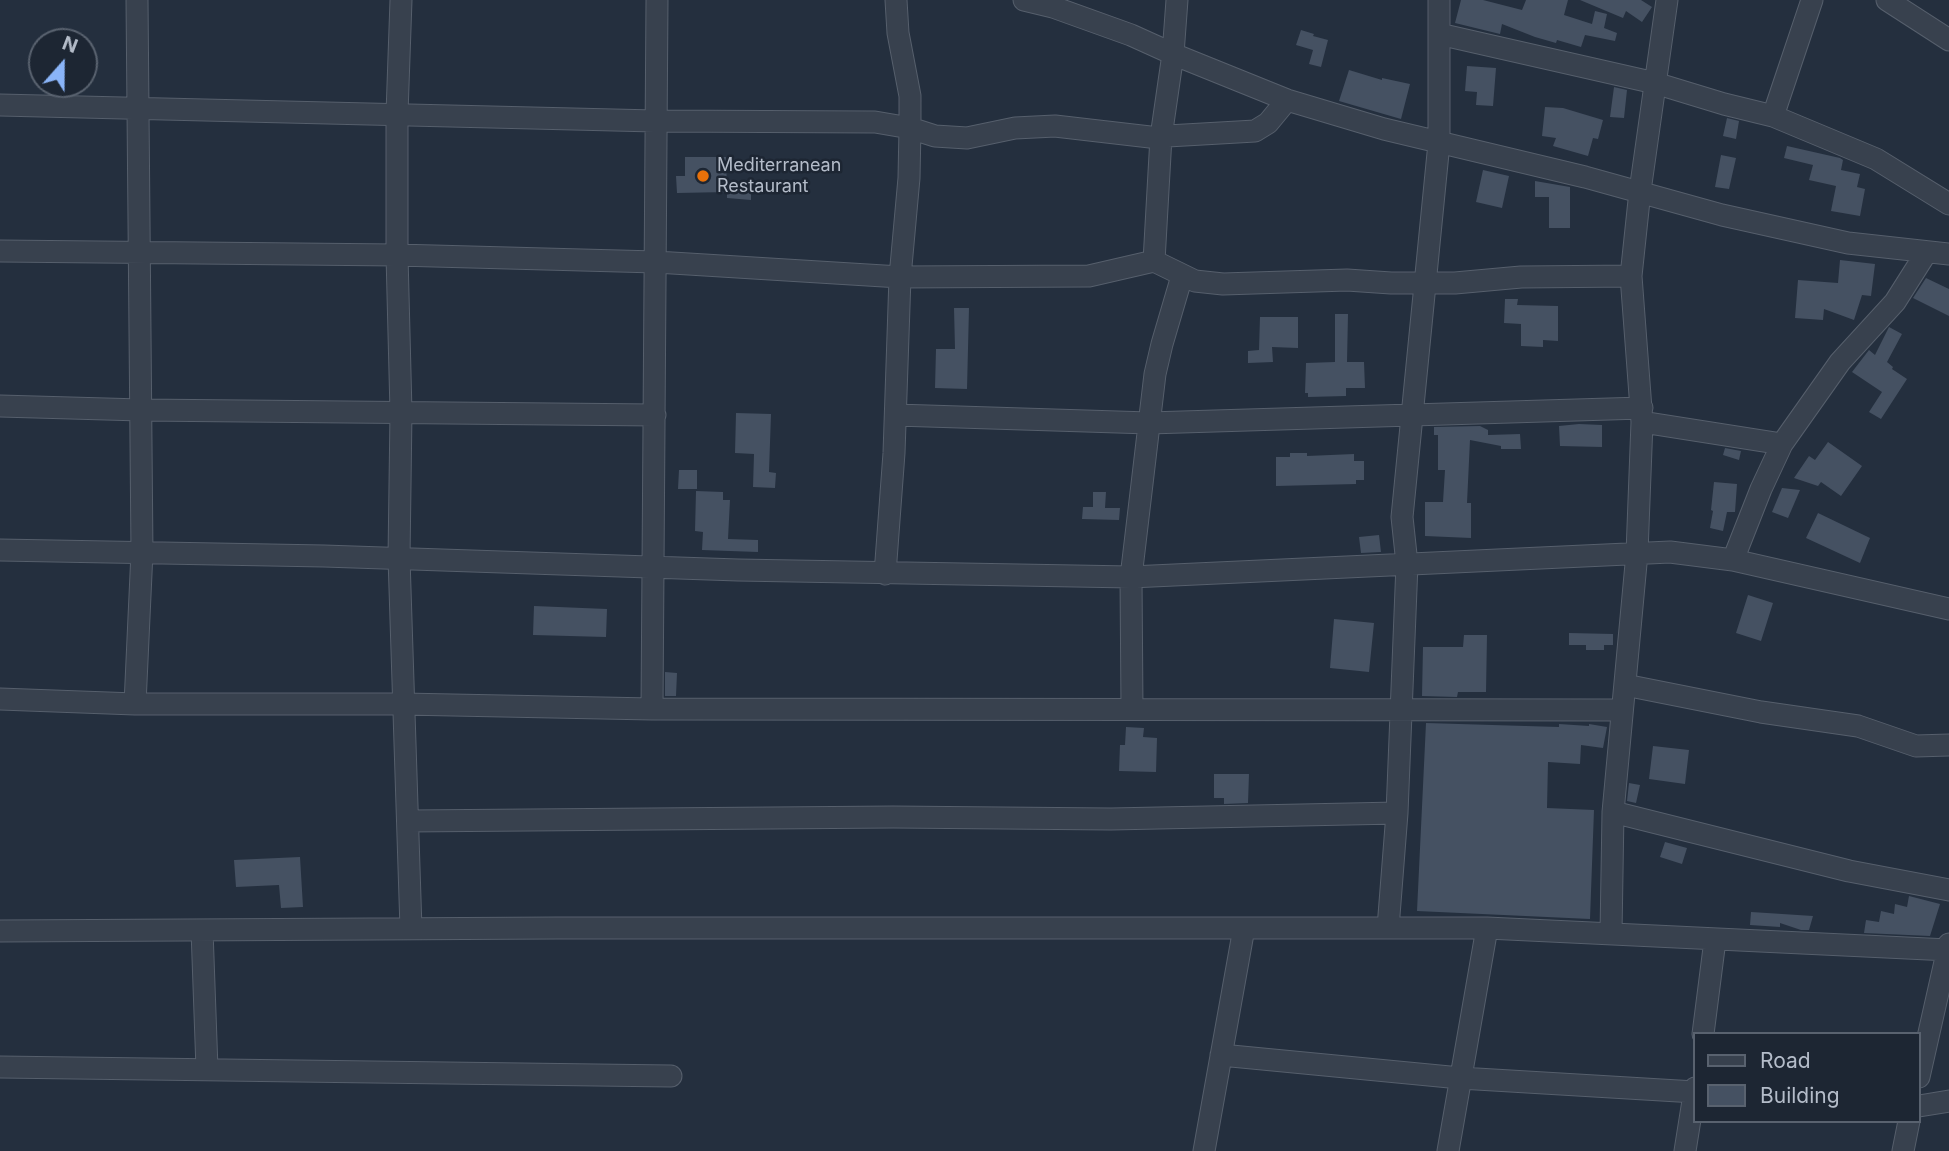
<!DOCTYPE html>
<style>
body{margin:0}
#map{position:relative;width:1949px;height:1151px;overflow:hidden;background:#242f3e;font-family:Inter,sans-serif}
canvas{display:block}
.legend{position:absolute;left:1693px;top:1032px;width:228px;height:91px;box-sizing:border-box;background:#1d2633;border:2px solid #59626f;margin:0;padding:9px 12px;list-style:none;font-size:21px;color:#b4bcc9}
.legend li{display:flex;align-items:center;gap:14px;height:35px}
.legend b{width:35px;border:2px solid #59626f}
.north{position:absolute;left:28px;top:28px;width:70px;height:70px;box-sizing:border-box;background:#1d2633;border:2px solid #59626f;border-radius:50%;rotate:21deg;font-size:19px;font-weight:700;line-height:28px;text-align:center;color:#b4bcc9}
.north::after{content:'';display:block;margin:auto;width:24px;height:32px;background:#8ab4f8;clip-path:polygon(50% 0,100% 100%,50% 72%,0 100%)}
</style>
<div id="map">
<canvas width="1949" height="1151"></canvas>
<ul class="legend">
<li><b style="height:9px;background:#38414e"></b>Road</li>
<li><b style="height:19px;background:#455162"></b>Building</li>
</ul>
<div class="north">N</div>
</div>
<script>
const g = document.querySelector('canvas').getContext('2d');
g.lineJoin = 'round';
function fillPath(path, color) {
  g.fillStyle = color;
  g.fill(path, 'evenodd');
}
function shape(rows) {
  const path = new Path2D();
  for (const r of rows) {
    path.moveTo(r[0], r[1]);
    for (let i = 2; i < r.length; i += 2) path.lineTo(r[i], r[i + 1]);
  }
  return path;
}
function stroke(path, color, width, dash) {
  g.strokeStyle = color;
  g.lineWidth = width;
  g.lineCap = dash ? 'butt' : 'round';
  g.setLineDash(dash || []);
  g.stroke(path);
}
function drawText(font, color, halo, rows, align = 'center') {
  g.font = font + ' Inter,sans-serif';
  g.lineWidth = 5;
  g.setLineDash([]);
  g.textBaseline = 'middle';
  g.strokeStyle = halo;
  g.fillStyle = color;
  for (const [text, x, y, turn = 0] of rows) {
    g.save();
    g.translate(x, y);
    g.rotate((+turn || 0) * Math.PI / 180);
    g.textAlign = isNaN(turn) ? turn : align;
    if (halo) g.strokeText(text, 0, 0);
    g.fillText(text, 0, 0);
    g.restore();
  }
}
fillPath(shape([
 [1461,0,1483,0,1522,10,1526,0,1568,0,1564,15,1592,24,1595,11,1607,14,1604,28,1617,33,1615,41,1585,35,1581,47,1557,40,1556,43,1535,37,1502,24,1500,34,1455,23],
 [1580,0,1641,0,1652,7,1642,22,1626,11,1623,18],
 [1301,30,1314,34,1313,36,1328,40,1321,67,1309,64,1313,50,1296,45],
 [1467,66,1496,68,1493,106,1476,105,1477,92,1465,91],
 [1349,70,1382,80,1382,78,1410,84,1401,119,1339,101],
 [1614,87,1627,90,1624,118,1610,117],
 [1545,107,1563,108,1603,120,1598,139,1593,138,1588,156,1553,146,1556,138,1542,136],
 [1727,118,1739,121,1736,139,1723,136],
 [1787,146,1840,158,1843,160,1841,170,1860,174,1857,187,1865,189,1860,216,1831,211,1836,186,1809,180,1813,165,1784,158],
 [1721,155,1736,158,1729,189,1715,187],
 [685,157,726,157,727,192,677,193,676,176,685,176],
 [1483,170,1509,176,1502,208,1476,202],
 [1535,181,1570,187,1570,228,1549,228,1549,197,1535,197],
 [727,182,751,182,751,200,727,198],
 [1840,260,1875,264,1871,296,1862,295,1854,320,1824,309,1823,320,1795,318,1798,280,1838,283],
 [1926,278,1949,289,1949,316,1913,298],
 [1505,299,1518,299,1517,305,1558,306,1558,341,1543,340,1543,347,1521,346,1521,324,1504,323],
 [954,308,969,308,967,389,935,388,936,349,955,349],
 [1335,314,1348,314,1347,362,1364,362,1365,388,1346,388,1346,396,1308,397,1308,393,1305,393,1306,363,1335,362],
 [1260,317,1298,317,1298,348,1272,347,1273,362,1248,363,1248,351,1259,350],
 [1889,327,1902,334,1887,362,1893,367,1892,369,1907,379,1881,419,1869,412,1882,392,1852,372,1869,350,1875,355],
 [736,413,771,414,769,472,776,473,775,488,753,487,754,454,735,453],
 [1579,424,1602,425,1602,447,1560,446,1559,426],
 [1480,426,1488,430,1488,435,1520,434,1521,449,1501,449,1501,446,1470,440,1467,503,1471,503,1471,538,1425,536,1425,502,1443,502,1445,470,1438,470,1438,435,1434,435,1434,427],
 [1828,442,1862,466,1841,496,1821,482,1818,486,1794,478,1809,456,1815,460],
 [1725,448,1741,451,1739,460,1723,455],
 [1290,453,1307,453,1307,456,1354,454,1354,461,1364,461,1364,480,1356,480,1356,484,1276,486,1276,457,1290,457],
 [679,470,697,470,697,489,678,489],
 [1714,482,1737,484,1735,512,1727,512,1723,531,1710,528,1713,511,1711,510],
 [1782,488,1800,490,1788,518,1772,512],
 [696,491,723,492,723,500,730,500,728,539,758,540,758,552,702,550,703,532,695,531],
 [1093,492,1106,492,1105,508,1120,508,1119,520,1082,519,1083,507,1093,507],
 [1818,513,1870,538,1860,563,1806,538],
 [1379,535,1381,552,1361,553,1359,537],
 [1748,595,1773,603,1761,641,1736,633],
 [534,606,607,609,606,637,533,635],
 [1334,619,1374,623,1369,672,1330,668],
 [1569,633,1613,634,1613,645,1604,645,1604,650,1586,650,1586,645,1569,645],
 [1464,635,1487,635,1486,692,1458,692,1457,697,1422,696,1423,647,1463,647],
 [665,672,677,673,676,696,665,696],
 [1426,723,1559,727,1559,724,1589,726,1589,724,1607,727,1603,748,1581,745,1580,764,1548,762,1547,808,1594,810,1590,919,1417,911],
 [1126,727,1144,728,1143,737,1157,738,1156,772,1119,771,1120,745,1125,745],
 [1653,746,1689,750,1685,784,1649,779],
 [1214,774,1249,774,1248,803,1224,804,1224,798,1214,798],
 [1629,783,1640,785,1636,803,1627,801],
 [1665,842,1687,848,1682,864,1660,857],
 [300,857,303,907,281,908,279,885,236,887,234,860],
 [1909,896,1940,904,1930,936,1864,933,1866,920,1879,922,1881,911,1894,914,1895,904,1907,907],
 [1751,912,1767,913,1813,916,1809,930,1801,930,1780,923,1780,927,1750,925]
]), '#455162');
const minor = shape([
 [401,0,397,114,397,255,401,412,399,558,411,929],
 [1024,0,1053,7,1131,35,1173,54,1287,100,1384,129,1585,177,1722,215,1848,243,1949,254],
 [1887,0,1949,40],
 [1439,34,1655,83,1724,104,1773,116,1876,159,1949,204],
 [0,105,655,121,875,122,910,128,935,136,967,138,1015,128,1055,126,1150,137,1255,131,1268,123,1287,100],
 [1773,116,1812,0],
 [0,251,397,255,656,262,900,277,1089,276,1154,261,1195,281,1223,284,1347,280,1391,283,1455,283,1521,277,1631,276],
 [1154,261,1161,137,1173,54,1177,0],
 [0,406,141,410,655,415],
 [896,415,1149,423,1642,408],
 [1642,422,1782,444],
 [0,550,324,556,738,570,1131,577,1670,552,1733,560,1949,609],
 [1733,560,1761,489,1782,444,1840,362,1895,302,1926,253],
 [885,574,894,453,900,277,909,178,910,128,910,96,898,33,896,0],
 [1625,685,1761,712,1858,726,1916,746,1949,745],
 [0,699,135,704,403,704,652,709,1622,710],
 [135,704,142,552,137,0],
 [652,709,657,0],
 [1132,709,1131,577,1155,374,1162,344,1182,276],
 [1613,812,1849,871,1949,890],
 [408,821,893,817,1111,819,1397,813],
 [1388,928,1397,813,1407,564,1402,517,1439,143,1439,0],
 [202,930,207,1069],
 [0,931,557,928,1487,928,1949,950],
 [1611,934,1613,812,1637,553,1642,422,1631,276,1640,191,1667,0],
 [1703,1034,1715,940],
 [1221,1055,1460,1078,1695,1092],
 [0,1067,671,1076],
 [1919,1077,1949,944],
 [1919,1106,1949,1101],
 [1204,1151,1244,928],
 [1448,1151,1487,928],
 [1685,1151,1695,1088],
 [1903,1151,1909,1121]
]);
stroke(minor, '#565f6c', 23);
stroke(minor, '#38414e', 21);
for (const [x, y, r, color] of [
 [703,176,7,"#e8710a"]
]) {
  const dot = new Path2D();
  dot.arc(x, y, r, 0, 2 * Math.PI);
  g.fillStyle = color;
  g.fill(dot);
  stroke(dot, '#1d2633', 2.5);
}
drawText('18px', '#b4bcc9', '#1d2633', [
 ["Mediterranean",717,166],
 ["Restaurant",717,187]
], 'left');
</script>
